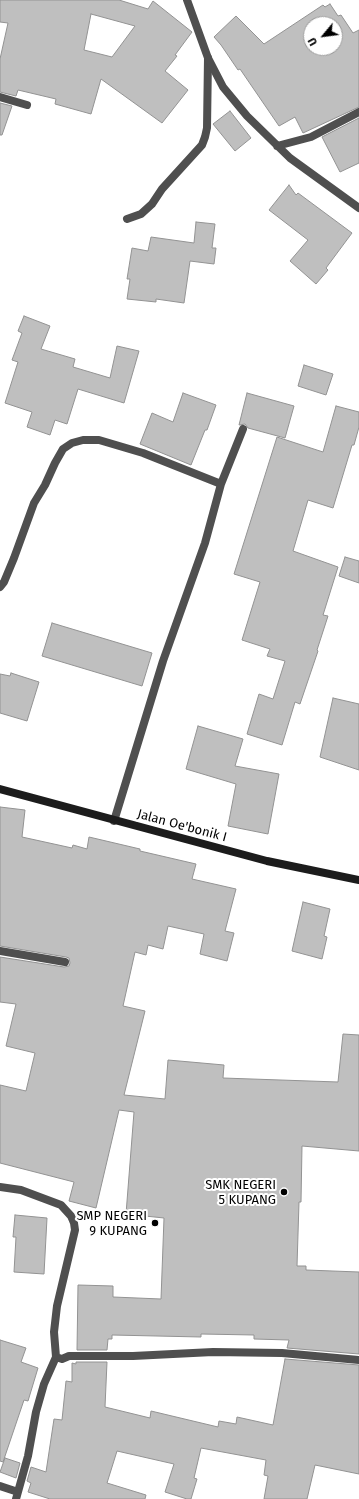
<!DOCTYPE html>
<style>
body{margin:0}
#map{position:relative;width:359px;height:1499px;overflow:hidden;background:#fff;font-family:"Fira Sans",sans-serif}
canvas{display:block}
.north{position:absolute;left:303px;top:16px;width:40px;height:40px;box-sizing:border-box;background:#fff;border:1px solid #999;border-radius:50%;rotate:241deg;font-size:11px;font-weight:700;line-height:16px;text-align:center;color:#000}
.north::after{content:'';display:block;margin:auto;width:14px;height:18px;background:#000;clip-path:polygon(50% 0,100% 100%,50% 72%,0 100%)}
</style>
<div id="map">
<canvas width="359" height="1499"></canvas>
<div class="north">U</div>
</div>
<script>
const g = document.querySelector('canvas').getContext('2d');
g.lineJoin = 'round';
function fillPath(path, color) {
  g.fillStyle = color;
  g.fill(path, 'evenodd');
}
function shape(rows) {
  const path = new Path2D();
  for (const r of rows) {
    path.moveTo(r[0], r[1]);
    for (let i = 2; i < r.length; i += 2) path.lineTo(r[i], r[i + 1]);
  }
  return path;
}
function stroke(path, color, width, dash) {
  g.strokeStyle = color;
  g.lineWidth = width;
  g.lineCap = dash ? 'butt' : 'round';
  g.setLineDash(dash || []);
  g.stroke(path);
}
function drawText(font, color, halo, rows, align = 'center') {
  g.font = font + ' "Fira Sans",sans-serif';
  g.lineWidth = 4;
  g.setLineDash([]);
  g.textBaseline = 'middle';
  g.strokeStyle = halo;
  g.fillStyle = color;
  for (const [text, x, y, turn = 0] of rows) {
    g.save();
    g.translate(x, y);
    g.rotate((+turn || 0) * Math.PI / 180);
    g.textAlign = isNaN(turn) ? turn : align;
    if (halo) g.strokeText(text, 0, 0);
    g.fillText(text, 0, 0);
    g.restore();
  }
}
const building = shape([
 [0,0,119,0,148,9,153,1,192,32,175,55,177,56,165,71,188,90,162,123,101,79,91,114,55,104,56,99,18,90,16,96,0,92,0,59,8,23,0,22,0,0],
 [91,14,135,26,112,57,84,50,91,14],
 [330,4,338,16,341,15,353,33,359,30,359,107,303,133,295,117,279,126,240,69,238,70,221,45,214,37,236,16,264,44,323,5,325,7,330,4],
 [311,24,335,24,335,48,311,48,311,24],
 [0,103,12,106,2,135,0,135,0,103],
 [230,111,251,138,235,151,213,124,230,111],
 [359,118,359,163,340,172,322,137,359,118],
 [289,185,296,195,298,193,352,233,326,268,328,270,316,284,290,261,308,240,269,210,289,185],
 [196,222,215,224,212,248,216,248,214,264,190,261,184,303,156,299,156,302,127,299,130,279,127,279,132,248,148,251,151,237,194,243,196,222],
 [24,316,50,326,41,349,75,359,73,367,110,378,117,346,139,351,124,403,78,389,67,424,55,420,50,435,27,427,32,412,5,403,18,362,12,360,22,333,18,331,24,316],
 [304,365,333,374,326,395,298,386,304,365],
 [183,393,216,405,207,430,205,430,191,465,140,444,152,413,173,422,183,393],
 [247,393,294,406,285,438,248,428,245,424,239,425,247,393],
 [336,406,359,412,359,427,354,445,352,445,333,508,308,500,293,551,338,567,323,615,328,616,317,650,318,651,300,704,295,702,282,745,247,734,259,694,273,699,285,661,267,656,270,649,242,640,260,582,234,574,277,437,323,452,336,406],
 [345,557,359,561,359,583,339,576,345,557],
 [52,623,152,653,142,686,42,656,52,623],
 [11,673,39,682,27,721,0,713,0,674,10,676,11,673],
 [333,698,359,704,359,770,320,757,333,698],
 [198,726,243,739,235,766,279,774,268,834,228,826,236,784,186,769,198,726],
 [0,807,25,810,22,837,72,848,73,845,87,849,89,837,140,849,140,851,196,864,192,879,236,889,225,931,234,933,227,961,200,954,204,934,168,926,163,949,148,945,146,955,135,952,123,1006,145,1011,124,1095,165,1099,168,1060,224,1065,223,1078,338,1082,343,1034,359,1035,359,1151,302,1146,301,1202,299,1202,297,1266,306,1266,306,1270,359,1272,359,1354,287,1348,289,1340,254,1339,254,1335,201,1334,201,1337,112,1335,112,1339,108,1339,107,1350,77,1350,78,1285,113,1286,113,1297,161,1299,164,1218,126,1214,134,1112,119,1110,96,1208,69,1201,74,1182,0,1163,0,1085,26,1091,35,1053,6,1046,16,1004,0,1002,0,957,64,967,69,966,70,963,69,958,66,957,0,946,0,807],
 [303,902,330,909,324,936,327,937,322,959,292,951,303,902],
 [15,1215,47,1218,44,1274,14,1272,16,1237,13,1237,15,1215],
 [0,1340,26,1348,21,1362,38,1368,28,1401,24,1400,3,1462,0,1461,0,1340],
 [285,1359,359,1365,359,1474,315,1465,307,1499,264,1499,268,1476,264,1475,266,1460,201,1448,194,1478,197,1479,191,1499,187,1499,165,1492,174,1464,117,1451,107,1483,146,1495,145,1499,50,1499,28,1492,31,1483,27,1481,31,1467,46,1472,54,1419,62,1420,66,1381,72,1382,72,1363,76,1364,76,1362,107,1362,105,1407,150,1418,151,1411,218,1427,219,1421,236,1424,237,1417,273,1425,285,1359],
 [5,1458,20,1463,16,1478,0,1472,5,1458]
]);
fillPath(building, '#bfbfbf');
stroke(building, '#939393', 1);
stroke(shape([
 [127,219,141,214,152,204,162,189,202,145,205,137,207,128,208,58]
]), '#4f4f4f', 8);
stroke(shape([
 [187,0,208,58,223,87,247,116,290,158,359,208],
 [0,97,27,105],
 [277,146,311,137,359,112],
 [0,587,4,582,14,558,34,503,45,485,55,463,63,449,72,443,83,440,99,440,143,453,221,484],
 [114,821,163,661,205,543,221,484,243,429],
 [0,951,65,962],
 [0,1187,21,1190,61,1205,71,1216,74,1223,75,1230,57,1306,54,1332,56,1357],
 [0,1486,18,1492],
 [16,1499,28,1456,36,1412,44,1384,56,1357,62,1359,69,1356,133,1356,213,1352,282,1353,359,1360]
]), '#4f4f4f', 8);
stroke(shape([
 [0,789,267,861,359,880]
]), '#1c1c1c', 8);
for (const [x, y, r, color] of [
 [284,1192,4,"#000"],
 [155,1223,4,"#000"]
]) {
  const dot = new Path2D();
  dot.arc(x, y, r, 0, 2 * Math.PI);
  g.fillStyle = color;
  g.fill(dot);
  stroke(dot, '#fff', 1.5);
}
drawText('13px', '#000', '#fff', [
 ["Jalan Oe'bonik I",182,826,15]
]);
drawText('13px', '#000', '#fff', [
 ["SMK NEGERI",276,1185],
 ["5 KUPANG",276,1200],
 ["SMP NEGERI",147,1216],
 ["9 KUPANG",147,1231]
], 'right');
</script>
